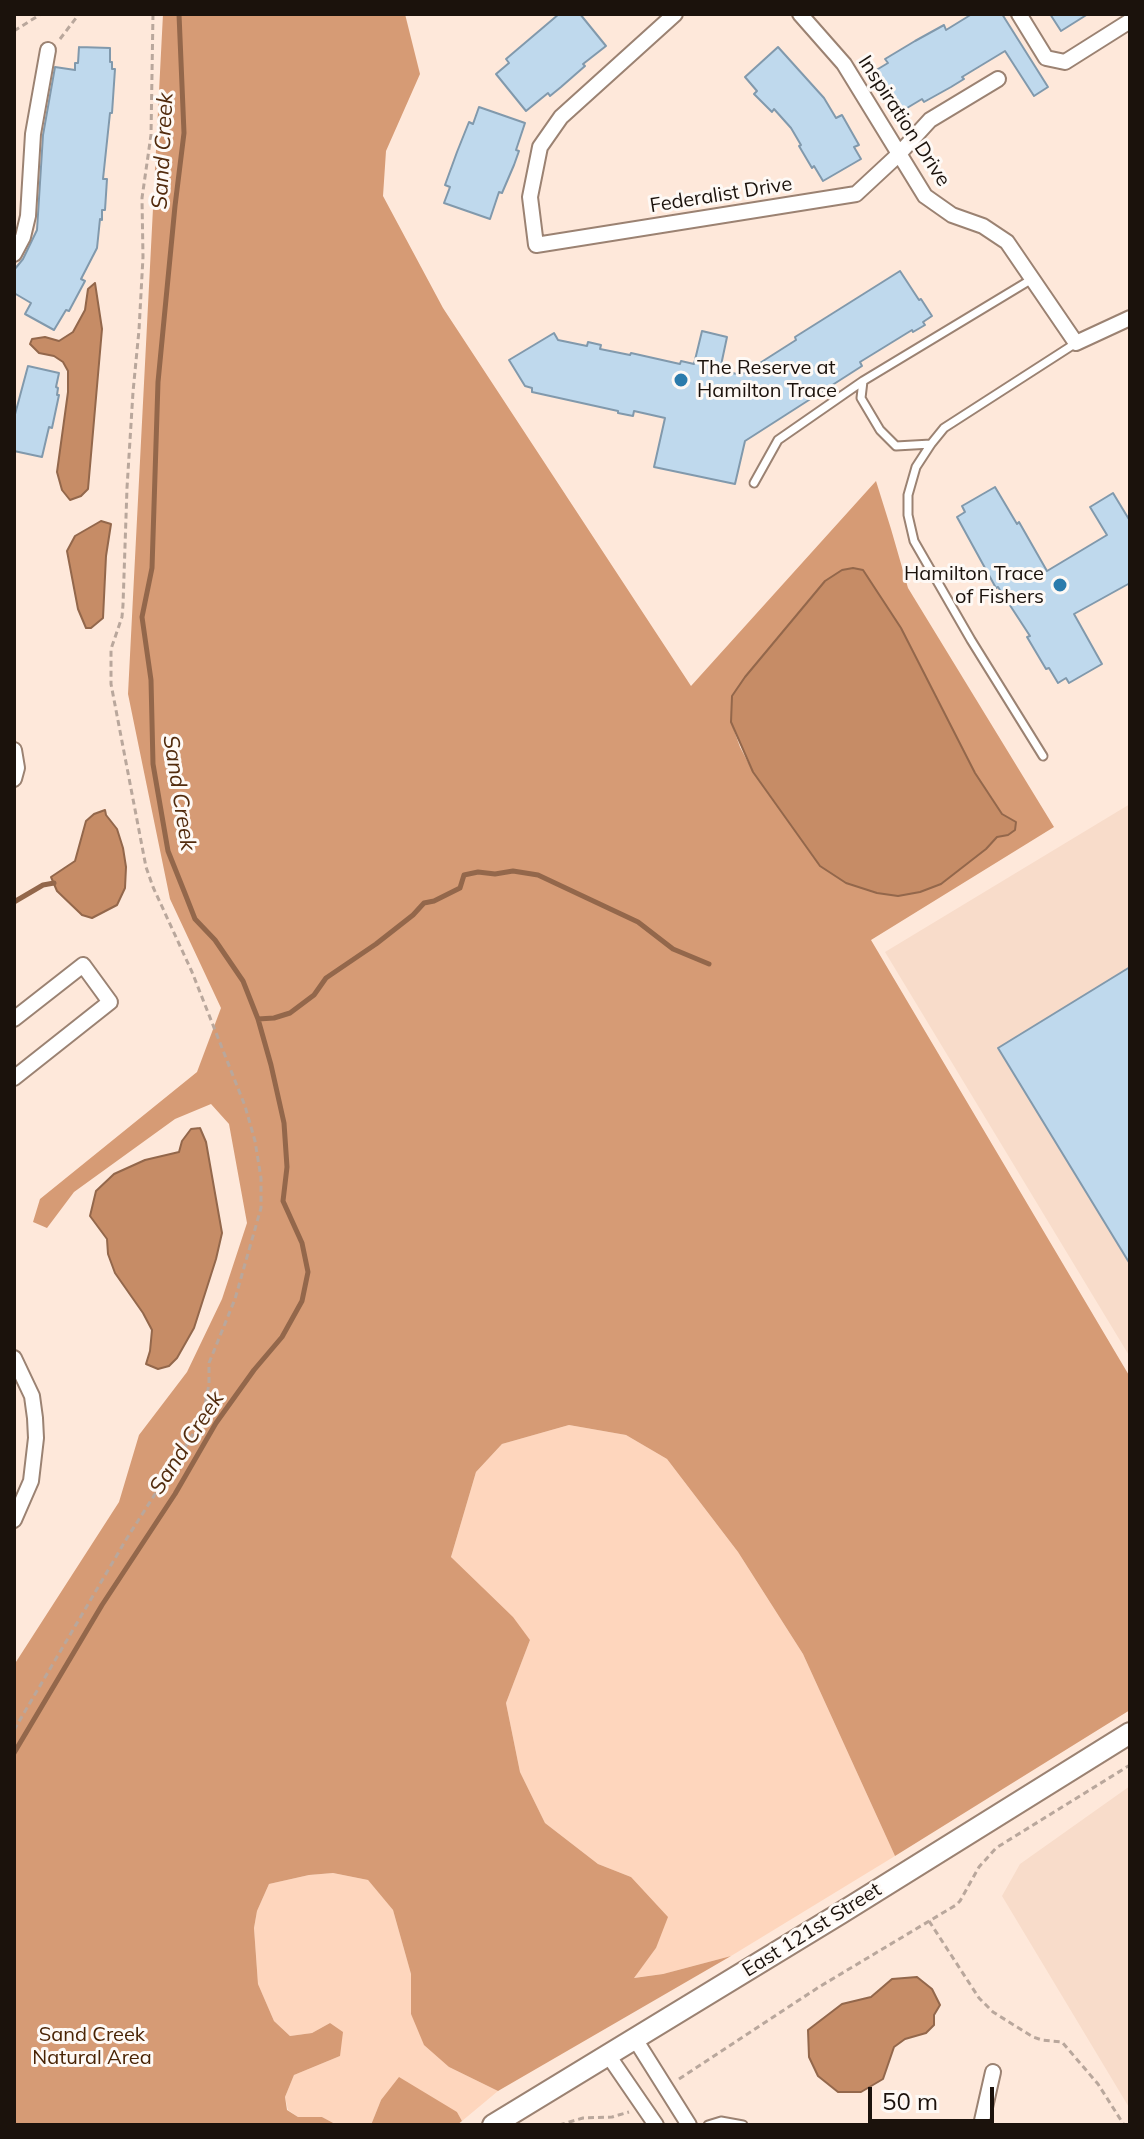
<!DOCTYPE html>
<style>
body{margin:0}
#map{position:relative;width:1144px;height:2139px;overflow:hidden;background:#fee8da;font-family:Mulish,sans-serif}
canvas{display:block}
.frame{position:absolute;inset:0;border:16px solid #1b120c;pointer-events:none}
.scale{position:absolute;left:868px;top:2087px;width:126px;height:36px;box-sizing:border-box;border:4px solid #1b120c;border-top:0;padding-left:10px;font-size:24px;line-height:28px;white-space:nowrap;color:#1b120c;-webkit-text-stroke:6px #fef9f5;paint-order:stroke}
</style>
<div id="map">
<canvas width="1144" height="2139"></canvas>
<div class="frame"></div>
<div class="scale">50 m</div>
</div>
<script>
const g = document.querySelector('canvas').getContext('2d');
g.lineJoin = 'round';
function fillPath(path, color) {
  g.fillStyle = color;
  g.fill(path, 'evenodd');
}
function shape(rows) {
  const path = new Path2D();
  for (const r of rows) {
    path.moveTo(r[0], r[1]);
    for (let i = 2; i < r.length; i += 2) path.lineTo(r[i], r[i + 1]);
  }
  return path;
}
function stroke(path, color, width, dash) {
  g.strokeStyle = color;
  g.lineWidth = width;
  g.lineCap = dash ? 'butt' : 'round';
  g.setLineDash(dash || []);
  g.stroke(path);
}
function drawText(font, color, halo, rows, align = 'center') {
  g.font = font + ' Mulish,sans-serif';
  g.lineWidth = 6;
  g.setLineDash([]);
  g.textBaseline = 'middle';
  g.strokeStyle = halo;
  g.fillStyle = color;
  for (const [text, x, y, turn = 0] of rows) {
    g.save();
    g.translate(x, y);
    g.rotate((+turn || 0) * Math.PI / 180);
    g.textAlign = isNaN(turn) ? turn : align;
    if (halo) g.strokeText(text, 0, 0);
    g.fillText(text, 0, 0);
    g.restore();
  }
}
fillPath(shape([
 [1130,804,1130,1357,885,952],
 [1130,1786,1130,2109,1002,1896,1020,1864]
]), '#f8dcca');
fillPath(shape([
 [569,1425,626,1435,667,1459,738,1552,803,1654,895,1856,731,1956,663,1974,633,1978,656,1948,631,1877,598,1864,545,1823,520,1772,506,1703,530,1640,451,1557,476,1472,502,1444],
 [333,1873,368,1880,393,1910,411,1974,411,2014,449,2067,498,2091,462,2121,457,2112,381,2100,371,2125,337,2125,322,2117,298,2117,288,2110,285,2097,294,2075,340,2056,330,2023,312,2033,290,2036,274,2021,258,1984,254,1928,257,1911,269,1884,309,1875]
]), '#fed6bd');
fillPath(shape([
 [163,14,405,14,420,74,386,151,383,196,443,308,691,686,876,481,891,529,908,588,1054,827,871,940,1130,1377,1130,1710,895,1856,803,1654,738,1552,667,1459,626,1435,569,1425,502,1444,476,1472,451,1557,513,1617,530,1640,506,1703,520,1772,545,1823,598,1864,631,1877,668,1917,656,1948,634,1978,663,1974,731,1956,498,2091,449,2067,424,2045,411,2014,411,1974,393,1910,368,1880,333,1873,309,1875,269,1884,257,1911,254,1928,258,1984,274,2021,290,2036,312,2033,330,2023,343,2032,340,2056,294,2075,285,2097,287,2110,298,2117,322,2117,337,2125,14,2125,14,1665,119,1502,139,1435,187,1372,222,1299,247,1223,229,1124,211,1104,175,1119,74,1192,47,1228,33,1222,40,1199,197,1072,221,1008,170,899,128,694],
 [812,596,901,628,975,773,1002,814,1010,820,1008,835,997,837,986,849,941,884,920,892,898,896,877,893,820,866,753,772,740,747,731,722,776,640],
 [399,2077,457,2112,462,2121,457,2125,371,2125,381,2100]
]), '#d69b75');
const water = shape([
 [95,283,102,329,88,489,81,496,70,500,62,490,57,472,68,392,68,371,63,362,54,356,39,353,30,344,32,339,45,337,59,341,73,332,85,310,88,289,95,283],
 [101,521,111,524,106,556,103,618,91,628,86,628,78,609,67,551,75,536,101,521],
 [853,568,863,570,901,628,975,773,1002,814,1016,822,1015,830,1008,835,997,837,986,849,941,884,920,892,898,896,877,893,846,883,820,866,753,772,731,722,732,696,745,677,825,581,842,570,853,568],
 [105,810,106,815,117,829,123,848,126,867,125,888,117,905,92,918,82,915,57,891,51,877,75,861,86,821,94,814,105,810],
 [200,1128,206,1142,222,1233,216,1259,194,1328,177,1358,169,1366,158,1369,146,1364,150,1351,152,1330,143,1313,115,1273,108,1254,107,1239,90,1216,96,1191,114,1174,145,1160,179,1152,182,1141,191,1129,200,1128],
 [917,1977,932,1989,940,2005,934,2015,934,2025,926,2033,905,2039,894,2047,883,2079,861,2092,838,2092,818,2076,809,2057,808,2030,842,2004,871,1997,892,1979,917,1977]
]);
fillPath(water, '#c68c66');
stroke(water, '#93674b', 2);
stroke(shape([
 [14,902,43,885,54,883],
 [258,1019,274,1018,290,1013,314,995,326,978,376,944,413,915,424,903,434,901,460,888,464,875,478,872,495,874,513,871,538,875,638,922,673,949,709,964],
 [14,1753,102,1605,175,1494,216,1423,254,1370,282,1337,302,1301,308,1272,302,1243,283,1201,287,1167,284,1123,271,1065,258,1019,243,981,215,940,195,919,184,891,168,851,153,764,151,680,142,617,152,568,158,382,175,206,184,133,179,14]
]), '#93674b', 5);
const building = shape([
 [559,14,580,14,606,46,583,64,585,66,561,87,550,96,548,93,526,111,496,74,509,63,506,59,559,14],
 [972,14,1002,14,1048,87,1034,96,1005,51,962,77,964,79,951,87,924,102,922,99,897,114,873,72,888,63,885,59,915,41,944,25,946,30,972,14],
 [1050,14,1088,14,1061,31,1050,14],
 [79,47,110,48,110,62,112,62,112,69,115,69,112,113,110,113,103,179,107,179,105,210,102,210,102,220,100,219,97,248,81,279,85,281,69,311,66,310,54,330,25,314,31,303,14,293,14,270,23,259,37,230,43,135,55,67,75,70,75,63,78,63,79,47],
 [778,47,824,98,836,118,842,115,859,145,854,147,861,159,823,181,814,166,812,168,799,146,801,145,791,128,774,109,772,112,754,94,757,91,745,77,778,47],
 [479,107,525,123,516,150,519,151,514,165,502,193,499,192,490,219,444,203,450,187,445,185,457,152,469,122,473,124,479,107],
 [900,271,919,300,921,299,932,316,923,322,925,325,913,332,912,330,860,362,862,366,745,441,735,484,654,467,665,418,634,411,633,416,618,413,618,411,532,392,532,388,525,386,509,360,554,333,558,340,587,346,588,342,601,345,600,349,630,355,631,353,680,364,681,361,694,364,702,331,727,337,720,370,741,375,796,340,795,337,900,271],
 [28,366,59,373,56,387,58,388,57,395,59,395,52,428,49,427,42,457,14,451,14,418,28,366],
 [995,487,1017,524,1019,522,1047,571,1107,535,1090,507,1113,493,1130,521,1130,583,1074,614,1102,664,1069,683,1066,678,1058,683,1049,668,1046,669,1027,637,1030,636,998,587,996,588,957,517,965,512,962,506,995,487],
 [1130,967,1130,1264,998,1048,1130,967]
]);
fillPath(building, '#bfd9ed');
stroke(building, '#8199ac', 2);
const lane = shape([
 [931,444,896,446,880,430,861,398,863,381,1032,279],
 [754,483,778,440,863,381],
 [1043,756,971,640,914,541,908,515,908,495,916,467,931,444,944,428,1076,343],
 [708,2125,721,2121,743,2125]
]);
const street = shape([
 [675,14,561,117,540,147,530,197,536,245,856,194,898,155,930,120,998,79],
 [800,14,844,64,925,196,952,215,983,226,1007,242,1076,343,1130,318],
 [1019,14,1046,58,1065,62,1130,21],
 [14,254,23,237,28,216,33,134,48,50],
 [14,750,17,768,14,779],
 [14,1019,83,965,110,1002,14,1078],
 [14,1358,32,1396,35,1418,36,1438,31,1481,14,1520],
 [635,2039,689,2125],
 [608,2055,656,2125],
 [981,2125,993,2072]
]);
const secondary = shape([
 [493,2125,841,1913,1130,1733]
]);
stroke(lane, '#9b8272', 11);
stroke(street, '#9b8272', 18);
stroke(secondary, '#9b8272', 24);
stroke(shape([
 [14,31,41,14],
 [60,39,79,14],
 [14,1730,127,1538,189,1441,203,1415,209,1384,209,1363,235,1299,261,1208,261,1178,255,1141,245,1106,192,972,153,887,146,867,111,684,111,649,122,617,123,605,127,488,133,392,139,330,143,257,142,198,151,135,153,14],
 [929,1921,979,1998,993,2012,1033,2037,1042,2040,1062,2042,1098,2084,1124,2125],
 [679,2079,819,1987,956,1905,960,1901,979,1867,996,1848,1130,1765],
 [559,2125,583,2118,612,2117,629,2112]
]), '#b9a79c', 3, [6, 4]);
stroke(lane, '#fff', 7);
stroke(street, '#fff', 14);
stroke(secondary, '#fff', 20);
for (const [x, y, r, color] of [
 [681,380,8,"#2b7bac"],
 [1060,585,8,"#2b7bac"]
]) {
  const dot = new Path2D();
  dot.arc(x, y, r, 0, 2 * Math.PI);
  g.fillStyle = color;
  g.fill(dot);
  stroke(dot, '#fef9f5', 3);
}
drawText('20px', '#1b120c', '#fef9f5', [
 ["Inspiration Drive",904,121,57],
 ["Federalist Drive",721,195,-9],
 ["East 121st Street",812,1930,-32]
]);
drawText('20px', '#1b120c', '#fef9f5', [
 ["The Reserve at",697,368],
 ["Hamilton Trace",697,391],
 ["Hamilton Trace",1044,574,"right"],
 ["of Fishers",1044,597,"right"]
], 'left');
drawText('20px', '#492304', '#fef9f5', [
 ["Sand Creek",92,2035],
 ["Natural Area",92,2058]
]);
drawText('italic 22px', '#522b0d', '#fef9f5', [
 ["Sand Creek",163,151,-87],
 ["Sand Creek",179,793,81],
 ["Sand Creek",187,1443,-57]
]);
</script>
